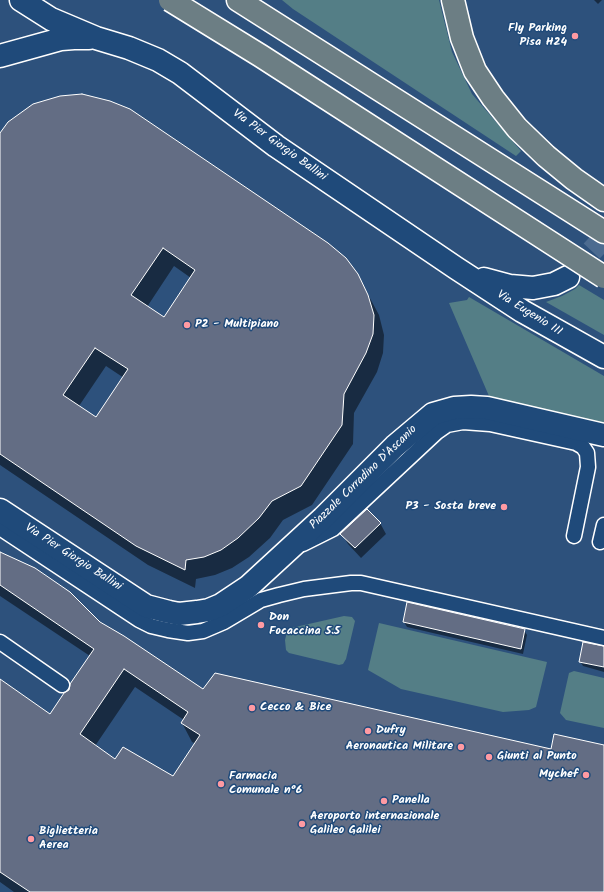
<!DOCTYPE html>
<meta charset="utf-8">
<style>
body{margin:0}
canvas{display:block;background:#2d517c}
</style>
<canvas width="604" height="892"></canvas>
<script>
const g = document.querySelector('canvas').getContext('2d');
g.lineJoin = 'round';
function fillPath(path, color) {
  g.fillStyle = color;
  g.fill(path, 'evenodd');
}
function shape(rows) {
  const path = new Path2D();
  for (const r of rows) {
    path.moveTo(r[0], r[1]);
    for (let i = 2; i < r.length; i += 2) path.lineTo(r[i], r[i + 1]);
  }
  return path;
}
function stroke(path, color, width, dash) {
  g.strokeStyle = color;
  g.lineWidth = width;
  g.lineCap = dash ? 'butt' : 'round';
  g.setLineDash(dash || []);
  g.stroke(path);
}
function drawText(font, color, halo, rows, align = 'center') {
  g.font = font + ' Kalam,sans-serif';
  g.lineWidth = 3;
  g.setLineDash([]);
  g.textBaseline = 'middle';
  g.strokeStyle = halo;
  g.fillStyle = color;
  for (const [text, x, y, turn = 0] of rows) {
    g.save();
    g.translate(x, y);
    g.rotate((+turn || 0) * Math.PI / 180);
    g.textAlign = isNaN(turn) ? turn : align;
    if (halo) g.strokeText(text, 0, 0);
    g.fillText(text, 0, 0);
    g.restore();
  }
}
fillPath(shape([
 [282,0,439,0,452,52,472,94,521,151,516,156,293,9],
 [579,285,604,300,604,335,546,302,562,296,575,289],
 [469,297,604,376,604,428,492,403,449,303,467,300],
 [344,616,352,617,355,621,346,659,343,664,339,665,289,653,286,650,285,640,287,632,291,628],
 [379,623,547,662,536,707,529,710,503,712,401,689,368,670],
 [574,671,604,678,604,728,566,720,560,713,569,673]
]), '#547e86');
fillPath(shape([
 [594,0,602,0,598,4],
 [0,135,357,274,379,315,384,335,383,353,377,372,354,413,353,444,312,505,283,520,270,538,249,557,232,568,215,575,196,579,195,588,148,565,0,465],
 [174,266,191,278,164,318,147,307],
 [106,366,124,378,96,418,79,406],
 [380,523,386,534,361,558,348,544,342,534],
 [0,553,100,623,203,691,552,750,604,746,604,892,14,892,0,882,0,680,50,715,70,690,90,656,0,596],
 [135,687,184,720,182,723,192,742,196,744,173,778,115,760,95,746],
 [404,622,524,630,527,635,523,654,407,627],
 [604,647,604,672,583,666,580,661]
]), '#0007');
const building = shape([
 [82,94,110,101,130,109,328,243,346,258,358,274,368,295,374,315,373,334,366,353,344,394,342,425,301,486,272,501,259,518,238,538,221,550,204,557,186,560,185,570,136,546,0,454,0,133,8,122,33,104,60,96,82,94],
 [163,248,195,270,164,317,131,295,163,248],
 [95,348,128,369,96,417,63,395,95,348],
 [367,509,381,523,355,548,340,534,367,509],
 [0,552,35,568,70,592,100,622,124,636,203,689,215,673,551,749,554,734,604,745,604,892,30,892,0,872,0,679,50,714,64,693,69,690,70,684,94,649,0,585,0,552],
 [124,669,188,712,181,723,200,735,173,776,123,747,115,759,80,734,124,669],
 [407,602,525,629,521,649,403,622,407,602],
 [583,642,604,646,604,667,579,662,583,642]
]);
fillPath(building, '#636d84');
stroke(building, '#fff', 1);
stroke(shape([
 [569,275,604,238]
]), '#4c6b90', 22, [22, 11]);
const service = shape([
 [0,528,139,620,151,626,168,630,188,633,203,631,224,622,261,600,279,595,304,589,351,583,361,583,604,638],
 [600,542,604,525],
 [303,544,333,529,437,432,447,425,463,422,490,424,576,443,583,447,587,453,588,467,574,536],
 [0,642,62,685]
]);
const tertiary = shape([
 [21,0,51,19,96,38,129,48,158,60,180,73,276,146,456,268,522,311,604,357],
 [0,56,61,39,74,38,89,38],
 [484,279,510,286,533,288,554,284,568,277],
 [0,510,146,606,169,612,179,614,197,612,209,610,221,605,248,587,323,518,395,446,433,414,454,408,471,407,487,408,604,435]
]);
const trunk = shape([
 [238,0,604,232],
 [453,0,462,38,475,71,493,98,517,128,546,156,574,179,604,200]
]);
stroke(service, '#fff', 17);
stroke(tertiary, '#fff', 25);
stroke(trunk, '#fff', 25);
stroke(service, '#1f4a7a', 14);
stroke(tertiary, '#1f4a7a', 22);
stroke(trunk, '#6c7e84', 22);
const trunkBridge = shape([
 [170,0,261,56,604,277]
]);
stroke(trunkBridge, '#fff', 25, []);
stroke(trunkBridge, '#6c7e84', 22);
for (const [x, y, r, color] of [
 [575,36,4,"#ff9aa2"],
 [187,325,4,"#ff9aa2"],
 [504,507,4,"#ff9aa2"],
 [261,625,4,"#ff9aa2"],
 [252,708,4,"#ff9aa2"],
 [368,731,4,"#ff9aa2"],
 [461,747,4,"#ff9aa2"],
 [489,757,4,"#ff9aa2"],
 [586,775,4,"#ff9aa2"],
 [221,784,4,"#ff9aa2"],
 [384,801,4,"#ff9aa2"],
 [302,824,4,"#ff9aa2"],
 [31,839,4,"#ff9aa2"]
]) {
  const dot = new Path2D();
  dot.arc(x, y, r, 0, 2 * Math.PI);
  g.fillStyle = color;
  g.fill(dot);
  stroke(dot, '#1f4a7a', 1.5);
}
drawText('bold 12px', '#fff', '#1f4a7a', [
 ["Fly Parking",567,29,"right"],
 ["Pisa H24",567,43,"right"],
 ["P2 - Multipiano",195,325],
 ["P3 - Sosta breve",496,507,"right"],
 ["Don",269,618],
 ["Focaccina 5.5",269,632],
 ["Cecco & Bice",260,708],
 ["Dufry",376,731],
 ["Aeronautica Militare",453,747,"right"],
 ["Giunti al Punto",497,757],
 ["Mychef",578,775,"right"],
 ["Farmacia",229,777],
 ["Comunale n°6",229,791],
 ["Panella",392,801],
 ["Aeroporto internazionale",310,817],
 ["Galileo Galilei",310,831],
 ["Biglietteria",39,832],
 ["Aerea",39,846]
], 'left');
drawText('12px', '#fff', '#1f4a7a', [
 ["Via Pier Giorgio Ballini",279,146,36],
 ["Via Eugenio III",529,314,32],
 ["Piazzale Corradino D'Ascanio",364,478,-44],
 ["Via Pier Giorgio Ballini",73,558,33]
]);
</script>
